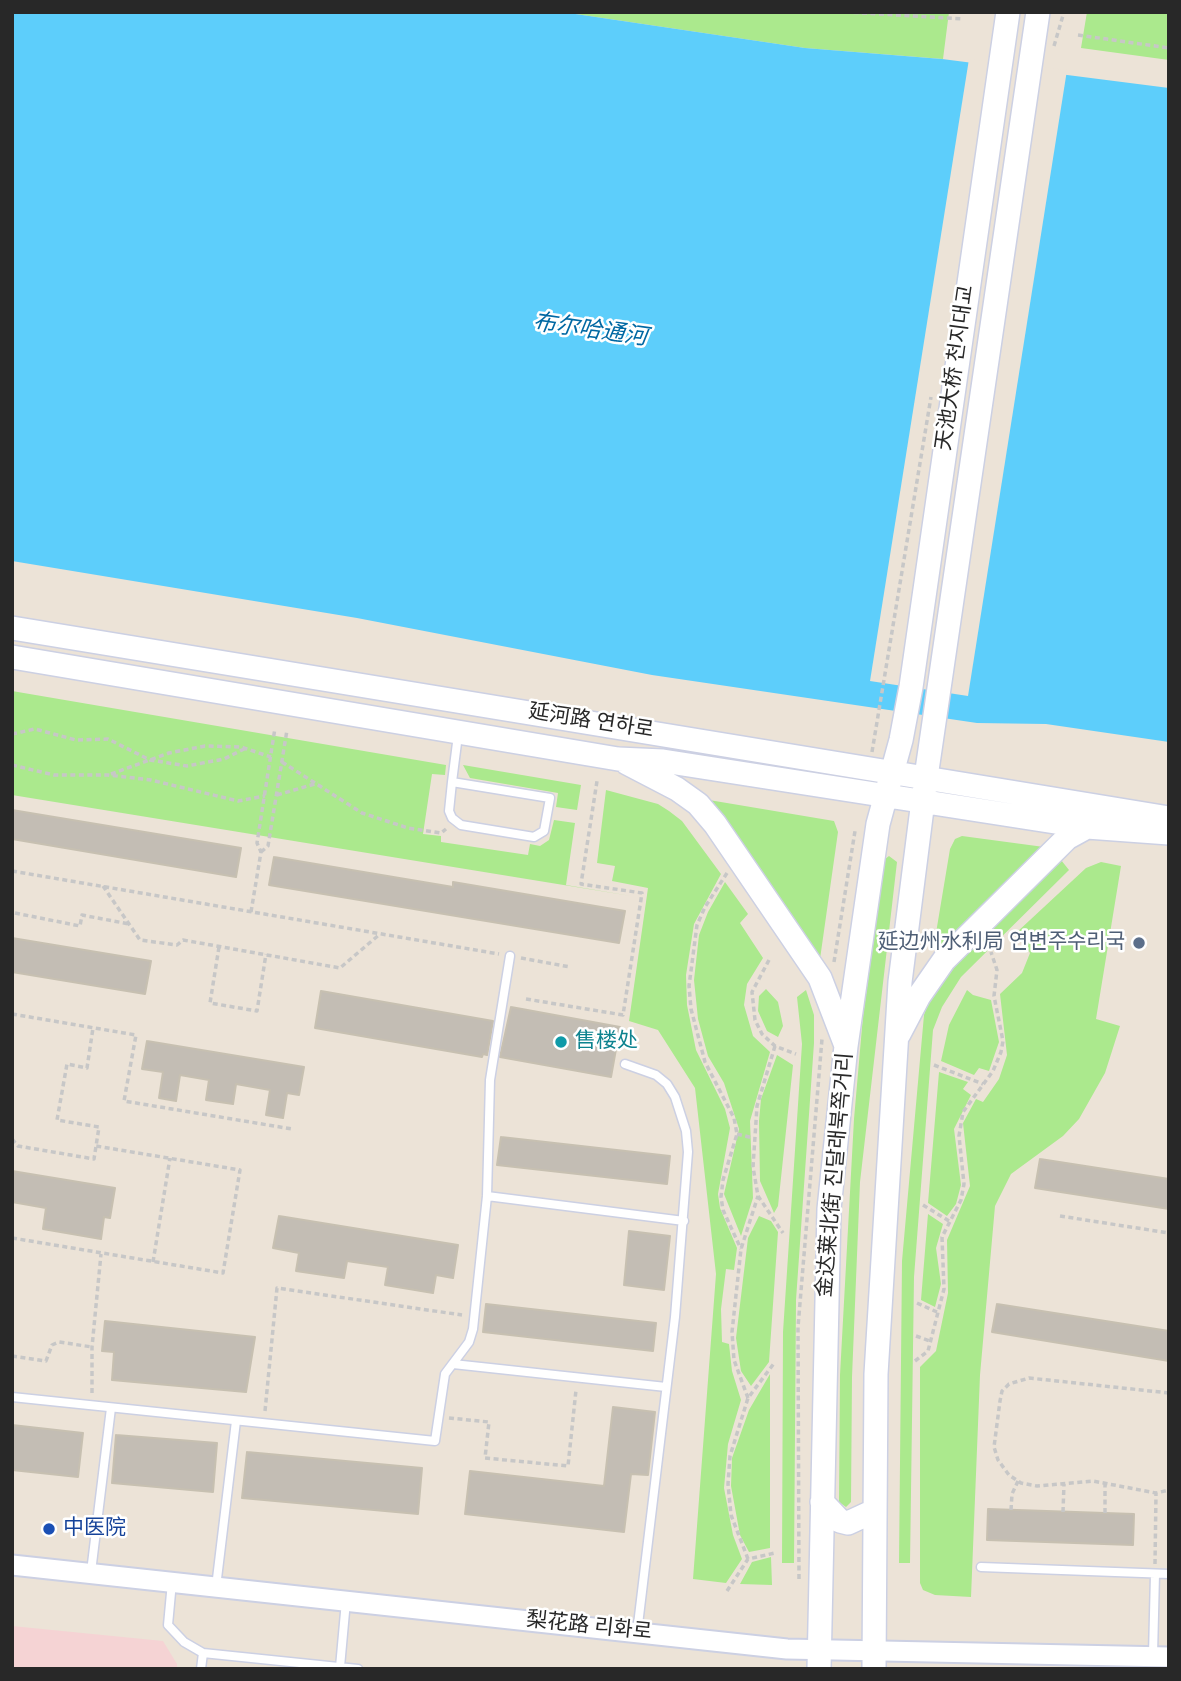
<!DOCTYPE html>
<meta charset="utf-8">
<style>
body{margin:0}
#map{position:relative;width:1181px;height:1681px;overflow:hidden;background:#ece3d7;font-family:"Nunito Sans",sans-serif}
canvas{display:block}
.frame{position:absolute;inset:0;border:14px solid #282828;pointer-events:none}
</style>
<div id="map">
<canvas width="1181" height="1681"></canvas>
<div class="frame"></div>
</div>
<script>
const g = document.querySelector('canvas').getContext('2d');
g.lineJoin = 'round';
function fillPath(path, color) {
  g.fillStyle = color;
  g.fill(path, 'evenodd');
}
function shape(rows) {
  const path = new Path2D();
  for (const r of rows) {
    path.moveTo(r[0], r[1]);
    for (let i = 2; i < r.length; i += 2) path.lineTo(r[i], r[i + 1]);
  }
  return path;
}
function stroke(path, color, width, dash) {
  g.strokeStyle = color;
  g.lineWidth = width;
  g.lineCap = dash ? 'butt' : 'round';
  g.setLineDash(dash || []);
  g.stroke(path);
}
function drawText(font, color, halo, rows, align = 'center') {
  g.font = font + ' "Nunito Sans","Noto Sans SC","Noto Sans KR",sans-serif';
  g.lineWidth = 5;
  g.setLineDash([]);
  g.textBaseline = 'middle';
  g.strokeStyle = halo;
  g.fillStyle = color;
  for (const [text, x, y, turn = 0] of rows) {
    g.save();
    g.translate(x, y);
    g.rotate((+turn || 0) * Math.PI / 180);
    g.textAlign = isNaN(turn) ? turn : align;
    if (halo) g.strokeText(text, 0, 0);
    g.fillText(text, 0, 0);
    g.restore();
  }
}
fillPath(shape([
 [12,1626,163,1641,177,1664,177,1669,12,1669]
]), '#f5d3d4');
fillPath(shape([
 [562,12,949,12,943,59,805,48],
 [1087,12,1169,12,1169,60,1081,48],
 [12,691,446,765,445,775,432,774,423,834,441,836,441,842,528,855,530,844,540,846,549,840,554,820,575,823,566,885,631,896,12,795],
 [463,765,581,785,577,810,556,807,558,793,470,778],
 [606,790,658,804,669,811,682,821,721,874,694,924,686,975,687,1005,696,1050,725,1109,730,1128,718,1194,720,1208,737,1248,734,1270,726,1269,721,1309,722,1342,729,1344,732,1371,741,1400,728,1444,724,1488,733,1535,742,1559,726,1583,693,1579,716,1274,695,1088,658,1030,629,1021,648,888,612,881,615,866,597,863],
 [709,800,834,821,838,832,820,959],
 [962,836,1044,847,937,949,934,945,950,849,955,839],
 [889,856,897,862,860,1182,852,1377,851,1502,846,1507,839,1502,840,1375,854,1119,863,1016,885,859],
 [1061,860,1069,870,961,977,942,1007,933,1030,914,1277,910,1563,899,1563,902,1261,924,1015,927,1005,952,967],
 [1101,862,1121,866,1096,1019,1120,1026,1105,1073,1079,1119,1063,1136,1011,1174,995,1206,980,1375,971,1597,935,1595,923,1590,920,1583,920,1367,936,1351,948,1293,947,1240,970,1186,963,1123,976,1099,983,1102,999,1079,1007,1055,1000,994,1022,973,1030,953,1016,933,1086,868],
 [725,882,748,914,740,923,763,958,747,984,744,1005,753,1036,770,1052,750,1121,753,1198,741,1236,724,1194,739,1129,724,1083,708,1056,698,1019,694,980,699,935,708,912],
 [766,989,778,1002,783,1026,778,1037,767,1031,758,1011,759,996],
 [806,990,814,1015,814,1043,796,1300,794,1563,782,1563,783,1332,802,1044,797,997],
 [967,990,973,995,991,1000,999,1042,989,1071,979,1068,974,1075,941,1061,949,1025],
 [777,1055,793,1065,778,1206,774,1213,760,1181,759,1121,761,1099],
 [939,1072,968,1082,963,1089,971,1095,954,1129,961,1185,956,1204,947,1216,928,1203],
 [928,1214,943,1224,936,1248,941,1284,935,1307,921,1300],
 [759,1216,771,1221,778,1232,769,1362,751,1386,741,1371,736,1338,748,1238],
 [770,1374,770,1548,749,1552,740,1535,731,1486,732,1458,749,1410],
 [771,1557,772,1585,740,1584,752,1562]
]), '#abe98d');
fillPath(shape([
 [12,12,562,12,805,48,942,59,1169,88,1169,742,1046,724,977,723,652,675,357,618,12,561]
]), '#5dcefb');
fillPath(shape([
 [969,59,1067,70,968,696,870,681]
]), '#ece3d7');
const building = shape([
 [12,810,241,848,236,877,12,839,12,810],
 [274,857,453,887,453,882,625,911,619,943,269,885,274,857],
 [12,938,151,961,145,994,12,972,12,938],
 [321,991,493,1021,487,1055,483,1054,482,1057,315,1028,321,991],
 [511,1007,620,1027,611,1077,500,1057,511,1007],
 [147,1041,304,1067,299,1095,287,1093,283,1118,266,1115,270,1090,236,1084,233,1104,206,1100,209,1080,180,1075,176,1101,159,1098,163,1072,142,1069,147,1041],
 [501,1137,670,1156,667,1184,497,1165,501,1137],
 [1040,1159,1169,1179,1169,1209,1035,1188,1040,1159],
 [12,1171,115,1188,110,1218,104,1217,101,1239,43,1229,46,1208,12,1202,12,1171],
 [279,1216,458,1245,453,1278,436,1275,433,1293,385,1285,388,1267,347,1261,344,1278,296,1271,299,1253,273,1248,279,1216],
 [629,1231,670,1236,664,1290,624,1285,629,1231],
 [486,1304,656,1323,653,1351,483,1332,486,1304],
 [997,1304,1169,1331,1169,1361,992,1332,997,1304],
 [105,1321,255,1337,246,1392,112,1380,114,1352,102,1351,105,1321],
 [613,1407,655,1412,648,1475,631,1474,624,1532,465,1514,470,1471,604,1486,613,1407],
 [12,1425,83,1433,78,1477,12,1470,12,1425],
 [116,1435,217,1443,213,1492,112,1483,116,1435],
 [247,1452,422,1468,418,1514,242,1498,247,1452],
 [988,1509,1134,1514,1133,1545,987,1540,988,1509]
]);
fillPath(building, '#c3bdb4');
stroke(building, '#c7c0b1', 2);
const service = shape([
 [452,782,550,798,544,831,534,837,461,825,452,818,449,811,452,782,458,735],
 [625,1064,656,1075,667,1084,675,1097,686,1131,688,1152,675,1317,637,1633],
 [487,1196,684,1221],
 [453,1364,666,1387],
 [12,1397,435,1441,445,1374,469,1342,473,1329,487,1196,490,1080,510,956],
 [981,1567,1169,1574],
 [91,1572,111,1408],
 [172,1582,168,1625,184,1642,203,1653,358,1669],
 [216,1587,236,1421],
 [1153,1655,1155,1574],
 [340,1667,346,1601],
 [201,1669,203,1653]
]);
const tertiary = shape([
 [12,1565,787,1649,1169,1657]
]);
const secondary = shape([
 [12,628,1169,818],
 [12,657,618,759,663,761,1087,827,1169,833],
 [627,763,677,789,698,804,715,824,820,978,845,1043],
 [899,1034,919,996,944,960,1067,838,1087,827],
 [822,1502,840,1521,848,1523,874,1511],
 [819,1669,829,1209,846,1046,878,824,901,740,911,687,1008,12],
 [874,1669,876,1374,900,982,926,777,1038,12]
]);
stroke(service, '#ccd0e3', 11);
stroke(tertiary, '#ccd0e3', 23);
stroke(secondary, '#ccd0e3', 26);
stroke(shape([
 [845,12,963,19],
 [1078,35,1169,48],
 [1054,46,1064,12],
 [12,734,35,729,76,740,108,739,150,760,187,766,224,759,246,748],
 [872,752,931,397],
 [282,762,362,813,408,828,441,833,446,829],
 [12,765,54,775,108,775,151,780,238,801,265,796],
 [111,774,169,753,205,746,241,747,271,757],
 [277,795,318,783],
 [261,852,268,846,287,730],
 [12,871,499,954],
 [727,873,705,907,697,925,689,986,691,1009,705,1062,734,1118,737,1134,723,1180,721,1197,723,1210,741,1249],
 [103,886,140,940,177,945,183,940,340,968,380,934],
 [251,912,261,852,257,843,275,728],
 [15,913,80,926,82,915,129,924],
 [219,947,210,1003,257,1011,266,954],
 [521,958,570,967],
 [769,960,752,992,755,1020,762,1034,775,1046,796,1054],
 [834,962,855,831],
 [526,999,623,1015,642,893,581,884,597,781],
 [12,1014,136,1035,124,1101,292,1129],
 [775,1046,757,1106,753,1167,758,1196,783,1233],
 [934,1065,983,1084],
 [737,1134,753,1138],
 [12,1139,18,1146,94,1159,99,1127,57,1120,67,1064,87,1068,93,1028],
 [923,1205,949,1221],
 [1060,1216,1169,1233],
 [12,1238,223,1273,240,1170,96,1146],
 [153,1262,170,1158],
 [917,1303,937,1312],
 [916,1336,930,1341],
 [12,1356,46,1361,52,1345,59,1342,92,1347],
 [915,1361,928,1351,944,1289,942,1237,961,1200,964,1184,959,1136,963,1112,993,1071,1001,1052,1003,1041,994,996,997,970,991,952],
 [92,1393,92,1347,101,1254],
 [1169,1393,1029,1378,1009,1384,1002,1391,1000,1401,994,1447,998,1460,1009,1475,1021,1483,1037,1486,1093,1481,1156,1493,1169,1490],
 [748,1398,734,1360,732,1332,741,1249,758,1196],
 [265,1411,277,1288,462,1315],
 [449,1418,489,1422,485,1458,568,1466,576,1390],
 [1011,1510,1012,1494,1018,1481],
 [1063,1512,1064,1484],
 [1105,1513,1105,1481],
 [748,1559,731,1515,728,1484,730,1456,748,1398,775,1362],
 [1155,1564,1156,1493],
 [799,1579,798,1327,822,1039],
 [727,1591,748,1559,775,1553]
]), '#c7c7c7', 3.5, [5, 3.5]);
stroke(service, '#fff', 8);
stroke(tertiary, '#fff', 19);
stroke(secondary, '#fff', 23);
for (const [x, y, r, color] of [
 [1139,943,7,"#5c6f8a"],
 [561,1042,7,"#0f9aa8"],
 [49,1529,7,"#1a4fb4"]
]) {
  const dot = new Path2D();
  dot.arc(x, y, r, 0, 2 * Math.PI);
  g.fillStyle = color;
  g.fill(dot);
  stroke(dot, '#fff', 2.5);
}
drawText('21px', '#282828', '#fff', [
 ["天池大桥 천지대교",956,368,-82],
 ["延河路 연하로",591,722,9],
 ["金达莱北街 진달래북쪽거리",836,1175,-85],
 ["梨花路 리화로",589,1627,6]
]);
drawText('21px', '#4e5e75', '#fff', [
 ["延边州水利局 연변주수리국",1125,943]
], 'right');
drawText('21px', '#0d838f', '#fff', [
 ["售楼处",575,1042]
], 'left');
drawText('21px', '#164399', '#fff', [
 ["中医院",63,1529]
], 'left');
drawText('italic 23px', '#0068a3', '#fff', [
 ["布尔哈通河",590,331,8]
]);
</script>
